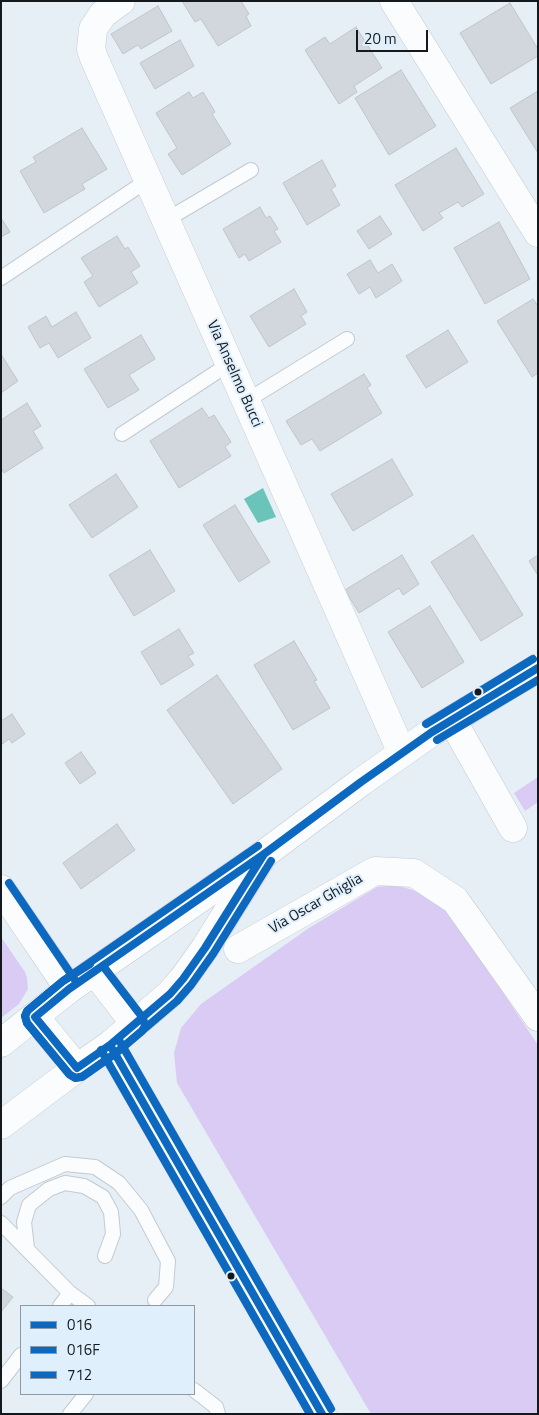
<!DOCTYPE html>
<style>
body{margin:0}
#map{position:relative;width:539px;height:1415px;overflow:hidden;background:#e6eef6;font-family:"Titillium Web",sans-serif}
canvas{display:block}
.frame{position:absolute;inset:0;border:2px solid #13191d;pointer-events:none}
.legend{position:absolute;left:20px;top:1305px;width:175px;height:90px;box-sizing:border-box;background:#e0effc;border:1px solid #8e99a3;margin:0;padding:6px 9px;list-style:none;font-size:15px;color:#13191d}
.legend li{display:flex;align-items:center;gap:10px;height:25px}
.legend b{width:25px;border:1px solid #8e99a3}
.scale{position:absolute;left:356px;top:30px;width:72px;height:22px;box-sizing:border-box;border:2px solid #13191d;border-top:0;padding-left:6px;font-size:15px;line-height:18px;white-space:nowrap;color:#13191d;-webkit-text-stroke:4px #e0effc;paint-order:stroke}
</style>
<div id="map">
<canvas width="539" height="1415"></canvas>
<div class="frame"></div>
<ul class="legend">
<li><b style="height:6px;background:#0c69bf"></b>016</li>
<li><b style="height:6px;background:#0c69bf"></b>016F</li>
<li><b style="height:6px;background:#0c69bf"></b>712</li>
</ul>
<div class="scale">20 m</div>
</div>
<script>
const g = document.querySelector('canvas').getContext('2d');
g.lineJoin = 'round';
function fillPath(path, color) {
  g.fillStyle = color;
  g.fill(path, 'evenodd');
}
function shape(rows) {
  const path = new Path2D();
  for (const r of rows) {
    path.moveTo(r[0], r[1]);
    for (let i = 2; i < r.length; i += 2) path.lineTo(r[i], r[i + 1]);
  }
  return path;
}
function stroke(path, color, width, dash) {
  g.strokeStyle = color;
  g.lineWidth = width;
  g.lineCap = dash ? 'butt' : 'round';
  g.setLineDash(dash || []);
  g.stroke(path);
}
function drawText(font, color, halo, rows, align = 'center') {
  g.font = font + ' "Titillium Web",sans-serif';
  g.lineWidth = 4;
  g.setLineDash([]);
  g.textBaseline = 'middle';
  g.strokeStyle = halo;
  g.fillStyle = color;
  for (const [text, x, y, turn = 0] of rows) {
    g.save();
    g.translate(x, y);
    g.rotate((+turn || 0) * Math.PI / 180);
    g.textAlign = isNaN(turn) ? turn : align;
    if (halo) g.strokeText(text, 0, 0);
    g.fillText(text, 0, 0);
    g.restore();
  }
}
fillPath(shape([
 [538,777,538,802,525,811,514,793],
 [396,885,429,895,445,906,538,1045,538,1414,371,1414,177,1083,174,1053,181,1028,201,1004,309,928,377,887],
 [1,937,25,972,27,978,28,989,19,1004,1,1018]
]), '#dacbf4');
fillPath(shape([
 [263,488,276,517,258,523,244,499]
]), '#6bc4ba');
const building = shape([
 [182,1,241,1,249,14,246,16,251,26,218,46,201,19,195,22,182,1],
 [510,3,538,49,538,56,491,84,460,33,510,3],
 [158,6,172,31,141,49,138,45,123,54,111,34,158,6],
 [356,27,382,68,354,86,357,92,339,104,305,50,325,37,330,44,356,27],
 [180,40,194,66,155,89,140,63,180,40],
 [401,70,436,126,389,155,355,98,401,70],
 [538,91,538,153,510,108,538,91],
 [189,92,193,98,203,92,215,112,212,114,231,144,182,175,168,154,177,148,156,113,189,92],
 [82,128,107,169,82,184,85,189,44,213,20,171,36,162,33,157,82,128],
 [456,148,484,194,462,207,458,202,439,213,443,218,423,231,395,185,456,148],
 [322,160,336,186,331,189,340,205,307,225,283,183,322,160],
 [260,207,266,218,270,216,278,229,274,231,281,242,249,261,245,254,239,258,223,229,260,207],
 [380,216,392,234,369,249,357,231,380,216],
 [1,218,10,232,1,237,1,218],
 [499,222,530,279,485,304,454,248,499,222],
 [117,236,125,249,128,247,140,266,131,272,138,283,99,307,84,282,93,276,81,258,117,236],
 [370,260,378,273,392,264,402,281,376,298,370,287,359,294,347,274,370,260],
 [294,289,307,312,301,316,306,324,269,347,250,316,294,289],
 [533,299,538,306,538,373,532,377,497,321,533,299],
 [76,312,91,338,58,358,49,343,40,348,28,327,46,316,52,327,76,312],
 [448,330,468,362,426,388,406,356,448,330],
 [141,335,155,359,129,375,139,390,108,408,84,369,141,335],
 [2,356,18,381,1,393,1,357,2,356],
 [364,374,371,385,367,388,382,413,320,451,312,439,301,445,286,421,364,374],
 [27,403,41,426,33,431,43,448,4,473,1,468,1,420,27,403],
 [202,408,209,418,214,415,231,442,225,447,231,456,179,488,150,441,202,408],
 [392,459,413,495,353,531,331,494,392,459],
 [116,474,138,507,92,538,69,505,116,474],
 [235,505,270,562,239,582,203,525,235,505],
 [473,535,523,615,481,641,431,562,473,535],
 [150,550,175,591,134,616,109,575,150,550],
 [402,555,419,584,403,595,399,588,359,613,345,590,402,555],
 [538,555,538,573,537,574,529,561,538,555],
 [430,606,464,662,422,688,388,632,430,606],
 [179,629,194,653,188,656,194,665,161,685,141,652,179,629],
 [294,641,317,680,314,681,330,708,293,730,254,665,294,641],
 [217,675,282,769,233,804,167,710,217,675],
 [12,714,25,734,12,743,9,739,1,745,1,721,12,714],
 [81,752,96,773,80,784,65,763,81,752],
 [117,824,135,850,81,889,63,863,117,824],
 [1,1288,13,1297,1,1312,1,1288]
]);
fillPath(building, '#d2d6dd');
stroke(building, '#c0c4cb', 1);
const service = shape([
 [166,220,251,170],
 [1,278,148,180],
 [246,401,347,339],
 [122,434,229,364],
 [1,1197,10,1188,65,1164,95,1167,119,1183,141,1210,168,1261,166,1287,155,1300],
 [1,1223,70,1293,88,1306],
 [27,1248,24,1222,29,1205,49,1189,65,1183,84,1186,103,1197,111,1212,113,1234,105,1256],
 [60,1306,70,1293],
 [1,1381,21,1355],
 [194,1390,216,1407,218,1414],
 [70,1414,86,1394]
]);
const minor = shape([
 [121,1,103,14,93,29,91,49,94,58,402,753],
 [394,1,538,233],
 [452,720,513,828],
 [1,889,69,989],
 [238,949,375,871,414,873,455,900,538,1017],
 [95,972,135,1024],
 [35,1017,77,1068],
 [110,1045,322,1414],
 [1,1125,77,1068,110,1045,170,994,183,979,205,948,264,854]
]);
const tertiary = shape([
 [1,1043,69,989,264,854,361,782,432,732,538,668]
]);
stroke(service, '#c4cad0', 16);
stroke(minor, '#c4cad0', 29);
stroke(tertiary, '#c4cad0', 29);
stroke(service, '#fbfcfe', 14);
stroke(minor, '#fbfcfe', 28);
stroke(tertiary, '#fbfcfe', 28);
stroke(shape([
 [432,732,538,668],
 [432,732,538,668],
 [361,782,432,732],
 [361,782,432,732],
 [264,854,205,948,183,979,170,994,110,1045,77,1068,35,1017,69,989,264,854],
 [264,854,361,782],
 [264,854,361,782],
 [110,1045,322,1414]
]), '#0c69bf', 8);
stroke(shape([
 [426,724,533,659],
 [437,740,538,680],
 [258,846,63,981,27,1011,25,1016,27,1023,70,1075,76,1078,83,1076,116,1053,177,1001,191,985,213,954,271,861],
 [101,1050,310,1414]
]), '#0c69bf', 8);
stroke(shape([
 [9,883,77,983],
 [90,964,63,981,28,1010,25,1016,27,1023,69,1074,75,1078,82,1077,116,1053,142,1031,145,1026,143,1018,103,966],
 [119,1040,331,1409]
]), '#0c69bf', 8);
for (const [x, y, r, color] of [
 [478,692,4.5,"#13191d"],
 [231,1276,4.5,"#13191d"]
]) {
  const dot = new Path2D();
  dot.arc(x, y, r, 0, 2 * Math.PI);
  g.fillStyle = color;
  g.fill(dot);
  stroke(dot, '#e0effc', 2);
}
drawText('15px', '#13191d', '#e0effc', [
 ["Via Anselmo Bucci",234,374,66],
 ["Via Oscar Ghiglia",316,904,-30]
]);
</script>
